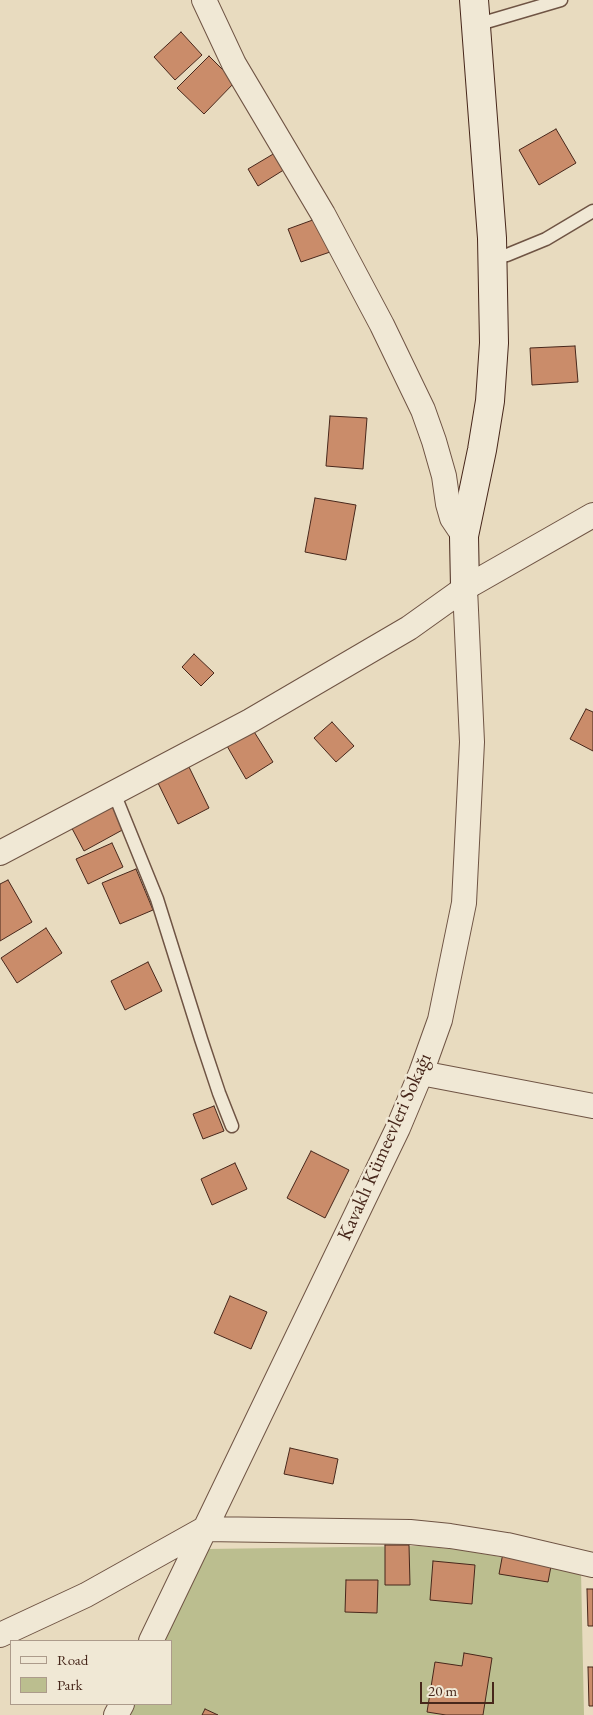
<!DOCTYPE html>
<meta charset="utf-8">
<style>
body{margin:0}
#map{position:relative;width:593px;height:1715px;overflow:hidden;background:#e8dbbf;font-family:"EB Garamond",serif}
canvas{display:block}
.legend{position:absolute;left:10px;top:1640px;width:162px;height:65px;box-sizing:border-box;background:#f0e8d5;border:1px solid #ac9b8b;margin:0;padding:6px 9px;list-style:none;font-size:15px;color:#47271b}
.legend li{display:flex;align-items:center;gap:10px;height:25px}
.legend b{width:25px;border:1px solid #ac9b8b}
.scale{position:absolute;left:420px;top:1682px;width:74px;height:22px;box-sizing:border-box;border:2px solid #47271b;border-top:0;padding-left:6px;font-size:15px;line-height:18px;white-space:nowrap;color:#47271b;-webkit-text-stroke:4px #f0e8d5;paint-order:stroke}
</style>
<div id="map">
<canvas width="593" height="1715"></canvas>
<ul class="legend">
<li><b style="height:6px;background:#f0e8d5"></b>Road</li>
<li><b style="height:14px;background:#bbbe8f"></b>Park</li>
</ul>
<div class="scale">20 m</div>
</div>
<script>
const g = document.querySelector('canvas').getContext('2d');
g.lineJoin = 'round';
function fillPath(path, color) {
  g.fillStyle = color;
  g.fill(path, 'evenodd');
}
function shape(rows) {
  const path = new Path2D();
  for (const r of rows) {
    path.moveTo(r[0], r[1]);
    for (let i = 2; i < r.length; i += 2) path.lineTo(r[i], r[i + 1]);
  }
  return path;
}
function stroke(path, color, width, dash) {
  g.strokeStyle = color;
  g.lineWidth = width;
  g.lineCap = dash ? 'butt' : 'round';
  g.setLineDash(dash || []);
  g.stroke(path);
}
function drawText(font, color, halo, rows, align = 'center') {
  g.font = font + ' "EB Garamond",serif';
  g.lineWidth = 5;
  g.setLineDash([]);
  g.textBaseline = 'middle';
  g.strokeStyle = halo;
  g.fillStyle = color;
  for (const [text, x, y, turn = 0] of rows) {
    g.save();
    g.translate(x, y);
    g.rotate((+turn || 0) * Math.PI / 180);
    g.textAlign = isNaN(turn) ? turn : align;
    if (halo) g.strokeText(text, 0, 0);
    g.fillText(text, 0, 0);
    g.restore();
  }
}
fillPath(shape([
 [420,1546,461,1550,581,1571,584,1715,129,1715,134,1704,171,1704,171,1641,164,1641,207,1549]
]), '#bbbe8f');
const building = shape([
 [181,32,202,55,175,80,154,57,181,32],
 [209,56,235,82,204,114,177,88,209,56],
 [556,129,576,163,539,185,519,150,556,129],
 [280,150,290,166,258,186,248,169,280,150],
 [321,217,333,251,301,262,288,229,321,217],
 [575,346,578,382,532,385,530,348,575,346],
 [330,416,367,418,363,469,326,466,330,416],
 [315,498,356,505,346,560,305,552,315,498],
 [194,654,214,673,201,686,182,667,194,654],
 [586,709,593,712,593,751,570,739,586,709],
 [332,722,354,746,336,762,314,738,332,722],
 [253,730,273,762,246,779,227,746,253,730],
 [189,767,209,808,178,824,158,783,189,767],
 [109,796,126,828,84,851,67,819,109,796],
 [112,843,123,867,88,884,76,859,112,843],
 [136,869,153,910,120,924,102,883,136,869],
 [8,880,32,922,0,941,0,884,8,880],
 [46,928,62,953,17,983,1,958,46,928],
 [148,962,162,991,125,1010,111,981,148,962],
 [214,1106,224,1131,203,1139,193,1114,214,1106],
 [311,1151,349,1170,325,1218,287,1198,311,1151],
 [235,1163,247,1189,212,1205,201,1179,235,1163],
 [230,1296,267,1312,251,1349,214,1333,230,1296],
 [290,1448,338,1459,333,1484,284,1474,290,1448],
 [385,1545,409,1545,410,1585,385,1585,385,1545],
 [503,1553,552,1561,548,1582,499,1574,503,1553],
 [433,1561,475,1565,472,1604,430,1600,433,1561],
 [346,1580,378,1580,377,1613,345,1612,346,1580],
 [587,1589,593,1589,593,1626,588,1626,587,1589],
 [464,1653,492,1658,483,1715,446,1715,427,1712,435,1662,462,1666,464,1653],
 [588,1667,593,1667,593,1706,589,1706,588,1667],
 [205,1709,218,1715,202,1715,205,1709]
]);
fillPath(building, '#ca8c6a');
stroke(building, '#47271b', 1);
const lane = shape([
 [476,25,561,0],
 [493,257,507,255,546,239,593,211],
 [114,793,157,899,201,1039,219,1093,232,1126]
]);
const street = shape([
 [204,0,234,64,323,214,382,325,423,410,434,441,444,476,448,504,452,518,464,536],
 [0,853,250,721,409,628,465,588,593,515],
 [421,1073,593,1106],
 [0,1635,86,1595,204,1529,410,1532,450,1536,507,1545,593,1565],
 [151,1641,398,1128,421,1073,440,1020,464,903,472,742,465,588],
 [116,1715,122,1704]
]);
const secondary = shape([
 [465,588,464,536,482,450,490,401,494,343,492,238,474,0]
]);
stroke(lane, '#6f5444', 15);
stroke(street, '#6f5444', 26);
stroke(secondary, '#47271b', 30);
stroke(lane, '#f0e8d5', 12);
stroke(street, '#f0e8d5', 24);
stroke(secondary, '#f0e8d5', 28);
drawText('20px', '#47271b', '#f0e8d5', [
 ["Kavaklı Kümeevleri Sokağı",385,1147,-66]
]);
</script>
